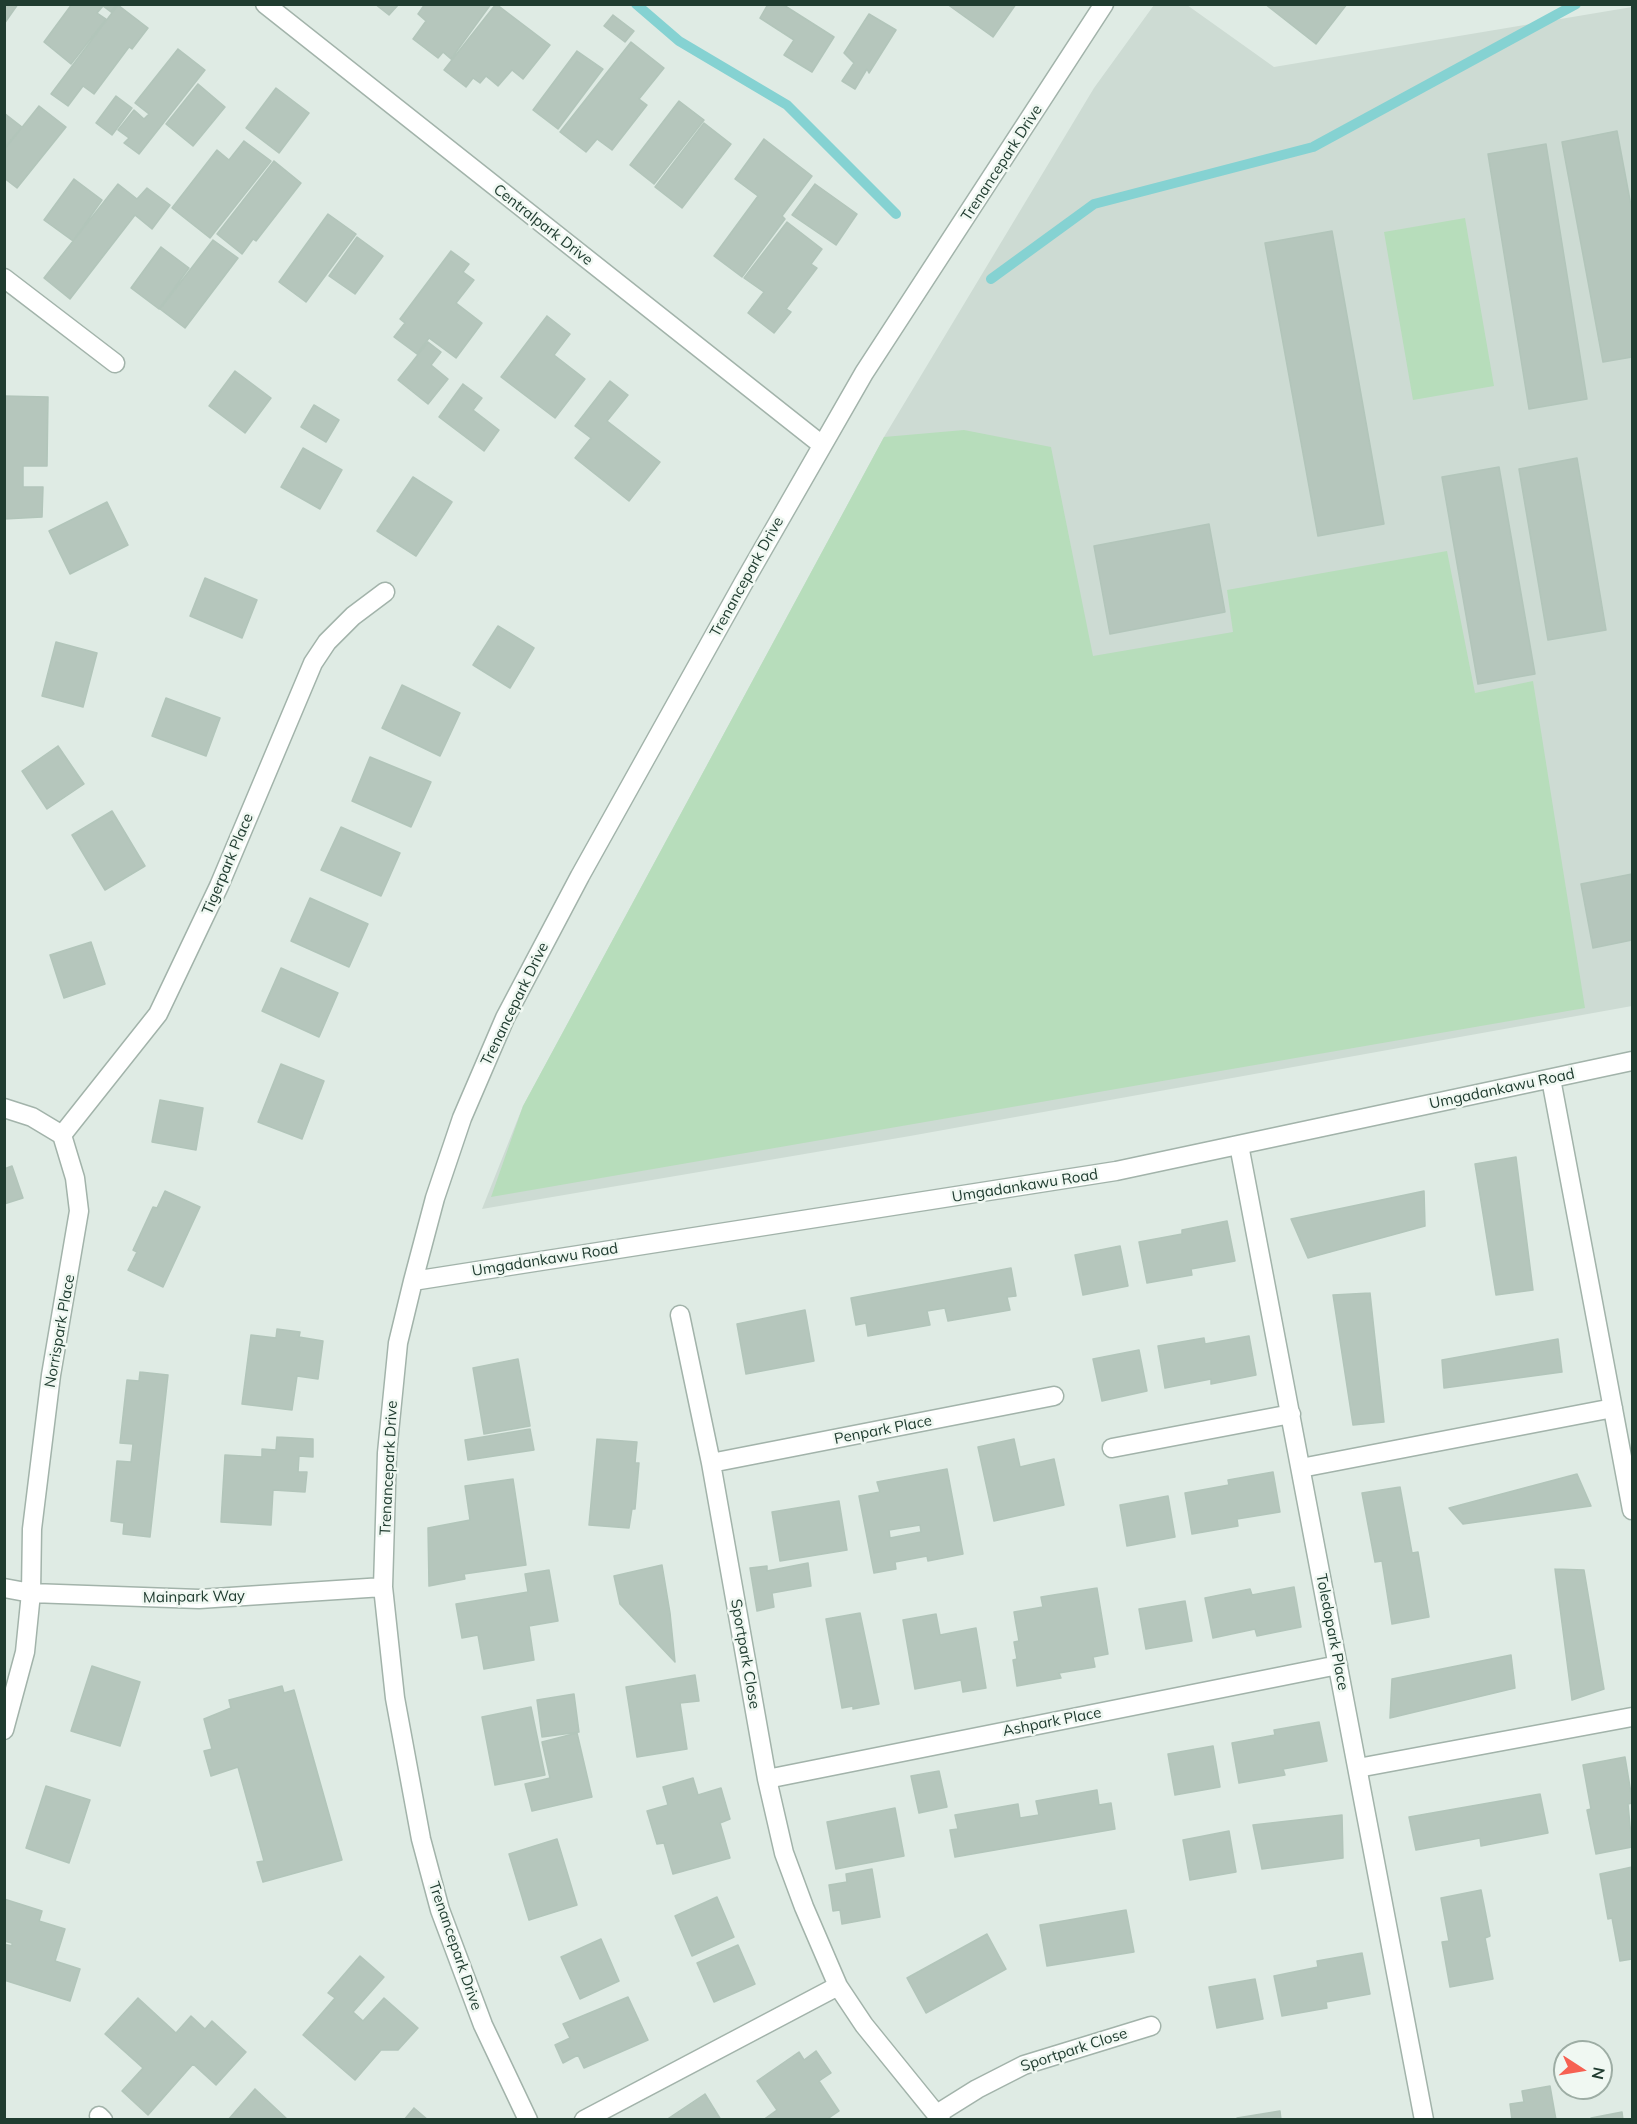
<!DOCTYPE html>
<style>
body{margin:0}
#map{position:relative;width:1637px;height:2124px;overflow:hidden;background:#dfebe4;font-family:Mulish,sans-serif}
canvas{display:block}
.frame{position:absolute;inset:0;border:6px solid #203c30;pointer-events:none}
.north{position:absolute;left:1553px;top:2040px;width:60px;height:60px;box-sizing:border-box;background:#f0f8f2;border:2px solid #9dada4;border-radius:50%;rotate:102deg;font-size:16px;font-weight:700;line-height:24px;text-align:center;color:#203c30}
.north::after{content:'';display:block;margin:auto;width:21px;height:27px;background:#f66152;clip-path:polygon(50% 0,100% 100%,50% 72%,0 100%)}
</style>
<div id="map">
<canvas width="1637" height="2124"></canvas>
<div class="frame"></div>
<div class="north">N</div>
</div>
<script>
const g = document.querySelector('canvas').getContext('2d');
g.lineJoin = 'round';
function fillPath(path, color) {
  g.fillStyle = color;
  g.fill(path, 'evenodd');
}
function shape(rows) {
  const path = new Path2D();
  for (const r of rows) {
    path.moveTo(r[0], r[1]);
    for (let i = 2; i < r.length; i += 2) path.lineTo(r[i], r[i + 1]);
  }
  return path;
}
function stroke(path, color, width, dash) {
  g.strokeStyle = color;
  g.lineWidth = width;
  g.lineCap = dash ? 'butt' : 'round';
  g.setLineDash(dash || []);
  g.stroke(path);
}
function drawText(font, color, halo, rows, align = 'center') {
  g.font = font + ' Mulish,sans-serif';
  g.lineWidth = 5;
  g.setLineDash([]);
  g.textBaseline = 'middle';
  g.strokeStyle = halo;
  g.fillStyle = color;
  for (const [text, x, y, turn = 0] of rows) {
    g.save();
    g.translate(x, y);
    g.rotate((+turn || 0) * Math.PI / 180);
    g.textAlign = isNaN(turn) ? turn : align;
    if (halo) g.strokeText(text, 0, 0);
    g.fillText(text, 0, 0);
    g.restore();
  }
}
fillPath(shape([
 [1154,5,1187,5,1274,67,1632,7,1632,1006,910,1136,482,1209,523,1106,884,437,1094,88]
]), '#cddbd3');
fillPath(shape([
 [1465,218,1494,386,1413,400,1384,232],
 [964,430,1051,447,1093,656,1233,632,1227,590,1447,551,1475,693,1533,681,1585,1008,491,1197,523,1106,884,437]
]), '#b7ddbb');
stroke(shape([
 [636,4,679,41,787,105,896,214],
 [991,279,1094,204,1313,147,1576,4]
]), '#85d2d2', 10);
const building = shape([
 [4,4,18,4,4,24,4,4],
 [72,4,117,4,111,12,103,6,97,13,106,19,71,64,44,42,72,4],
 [375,4,399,4,389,15,375,4],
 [425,4,491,4,451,59,443,52,438,58,413,39,426,21,418,14,425,4],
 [496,4,550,45,523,79,512,70,498,86,486,76,480,83,473,78,466,87,444,70,496,4],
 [768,4,782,4,834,37,812,72,784,55,794,40,760,18,768,4],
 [947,4,1016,4,993,37,947,4],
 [1265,4,1347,4,1316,44,1265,4],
 [118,5,148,28,132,49,129,47,94,94,83,86,68,106,51,94,118,5],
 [869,14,896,30,869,73,867,69,855,89,842,81,854,63,844,53,869,14],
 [613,15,634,31,625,42,604,26,613,15],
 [631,42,664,68,639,99,647,105,612,150,597,139,586,152,560,132,631,42],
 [178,49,205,70,139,154,124,143,129,138,118,130,134,110,144,119,149,114,135,103,178,49],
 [577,51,603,69,558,129,533,110,577,51],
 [198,84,225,107,193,146,166,124,198,84],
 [276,88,309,113,279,153,246,128,276,88],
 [116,96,132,108,112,135,96,123,116,96],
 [679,101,704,120,654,184,630,165,679,101],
 [39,106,66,127,17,188,4,178,4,150,39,106],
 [4,113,22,127,4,148,4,113],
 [704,123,731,144,682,208,655,187,704,123],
 [1617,131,1632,211,1632,357,1603,362,1562,142,1617,131],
 [764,139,812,176,782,216,785,219,742,277,714,256,758,196,735,179,764,139],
 [244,141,271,161,210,238,172,208,217,150,229,160,244,141],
 [1546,144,1587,399,1529,409,1488,154,1546,144],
 [274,161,301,183,256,241,253,239,242,254,217,234,274,161],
 [74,179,102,200,73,241,44,220,74,179],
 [118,184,137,199,147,188,170,205,152,229,135,215,70,299,44,278,118,184],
 [815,184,857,214,836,245,792,215,815,184],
 [328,214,356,234,306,302,279,282,328,214],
 [787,222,822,249,811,264,817,268,786,309,791,312,774,333,748,313,764,292,744,278,787,222],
 [1332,231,1384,524,1318,536,1265,243,1332,231],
 [357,237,383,256,355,294,329,276,357,237],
 [213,240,238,258,185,328,160,309,213,240],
 [161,247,189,268,159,309,131,288,161,247],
 [451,251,469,264,463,272,474,280,456,303,482,323,456,358,429,338,417,354,394,337,405,323,400,319,451,251],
 [547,316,570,334,554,355,585,379,555,418,501,377,547,316],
 [428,342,441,352,431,365,448,379,428,404,398,380,428,342],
 [235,371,271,398,245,433,209,406,235,371],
 [610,381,628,395,607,421,660,462,629,501,575,458,591,438,575,426,610,381],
 [463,384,482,398,473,410,499,430,484,451,439,417,463,384],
 [4,396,48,397,47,466,23,466,23,487,43,487,42,517,4,519,4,396],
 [314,405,339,420,326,442,301,427,314,405],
 [303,448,342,470,320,509,281,487,303,448],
 [1577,458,1606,630,1548,640,1519,469,1577,458],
 [1499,467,1535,674,1478,684,1442,477,1499,467],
 [413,477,452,502,416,556,377,531,413,477],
 [107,502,128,545,70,574,49,531,107,502],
 [1209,524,1225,612,1110,634,1094,546,1209,524],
 [205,578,257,600,242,638,190,616,205,578],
 [498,626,534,648,510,688,473,665,498,626],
 [56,642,97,653,83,707,42,696,56,642],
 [402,685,460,713,440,756,382,728,402,685],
 [166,698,220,718,206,756,152,736,166,698],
 [58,746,84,784,47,809,22,771,58,746],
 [370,757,431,782,411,827,352,801,370,757],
 [112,811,145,866,105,890,72,835,112,811],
 [341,827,400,853,381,896,321,870,341,827],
 [1632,874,1632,940,1593,948,1581,884,1632,874],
 [310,898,368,924,349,967,291,941,310,898],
 [91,942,105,984,64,998,50,955,91,942],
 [281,968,338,993,319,1037,262,1011,281,968],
 [281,1064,324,1081,302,1139,258,1122,281,1064],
 [160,1100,203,1108,196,1150,152,1142,160,1100],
 [1516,1157,1533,1290,1496,1295,1475,1164,1516,1157],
 [12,1166,23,1198,4,1204,4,1169,12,1166],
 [165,1191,200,1207,163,1287,128,1270,137,1252,133,1250,153,1207,157,1208,165,1191],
 [1424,1191,1425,1226,1308,1258,1291,1219,1424,1191],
 [1227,1221,1235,1261,1191,1269,1192,1275,1147,1283,1139,1242,1182,1234,1182,1230,1227,1221],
 [1120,1246,1128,1286,1083,1295,1075,1255,1120,1246],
 [1011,1268,1016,1296,1007,1297,1010,1310,948,1321,945,1308,927,1311,930,1325,868,1336,866,1323,856,1325,851,1298,1011,1268],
 [1370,1293,1384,1422,1353,1425,1333,1295,1370,1293],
 [805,1310,814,1361,746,1374,737,1324,805,1310],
 [277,1329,300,1332,299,1337,323,1341,318,1379,297,1376,292,1410,242,1404,251,1335,276,1338,277,1329],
 [1249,1336,1256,1375,1211,1384,1211,1379,1165,1388,1158,1346,1204,1338,1205,1344,1249,1336],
 [1558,1339,1562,1372,1444,1388,1442,1360,1558,1339],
 [1139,1350,1147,1391,1102,1401,1093,1359,1139,1350],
 [518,1359,530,1426,484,1434,473,1368,518,1359],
 [140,1372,168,1375,150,1537,123,1534,124,1523,111,1521,117,1461,131,1462,133,1444,120,1443,127,1380,139,1381,140,1372],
 [530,1429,534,1450,468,1460,465,1440,530,1429],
 [277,1437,313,1439,313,1457,299,1456,298,1472,307,1472,305,1492,273,1490,271,1525,221,1522,225,1455,262,1457,262,1449,276,1450,277,1437],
 [597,1439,637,1442,635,1463,639,1463,635,1509,632,1509,629,1528,589,1525,597,1439],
 [1014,1439,1020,1467,1054,1459,1064,1505,994,1521,978,1447,1014,1439],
 [947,1469,963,1554,928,1561,927,1556,895,1562,896,1569,874,1573,859,1496,880,1492,877,1482,947,1469],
 [920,1525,921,1532,890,1538,889,1530,920,1525],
 [1273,1472,1280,1512,1237,1519,1238,1526,1192,1534,1185,1493,1229,1485,1228,1480,1273,1472],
 [1577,1474,1591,1506,1463,1524,1449,1508,1577,1474],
 [513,1479,526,1565,464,1574,465,1579,429,1586,428,1528,470,1520,465,1486,513,1479],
 [1400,1487,1412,1553,1418,1552,1429,1617,1392,1624,1382,1561,1375,1562,1362,1493,1400,1487],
 [1168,1496,1175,1537,1127,1546,1120,1505,1168,1496],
 [839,1501,847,1550,780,1561,772,1512,839,1501],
 [808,1563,811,1586,772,1593,774,1607,757,1611,750,1568,767,1566,767,1571,808,1563],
 [662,1565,670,1613,675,1662,620,1604,614,1576,662,1565],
 [1555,1569,1584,1570,1604,1689,1572,1700,1555,1569],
 [549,1570,558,1621,529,1626,534,1660,484,1669,478,1635,462,1638,456,1604,528,1592,525,1574,549,1570],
 [1294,1587,1301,1627,1257,1636,1255,1629,1213,1638,1205,1598,1250,1589,1252,1595,1294,1587],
 [1097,1588,1108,1654,1093,1657,1095,1667,1059,1673,1061,1678,1017,1686,1013,1660,1017,1659,1014,1642,1019,1641,1014,1612,1043,1607,1041,1597,1097,1588],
 [1185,1601,1192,1641,1146,1649,1139,1609,1185,1601],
 [860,1613,879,1704,853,1709,853,1706,842,1708,826,1619,860,1613],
 [936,1614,940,1635,976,1628,986,1688,963,1692,961,1680,915,1689,903,1620,936,1614],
 [1511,1655,1515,1688,1390,1718,1392,1679,1511,1655],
 [92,1666,140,1682,120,1746,71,1731,92,1666],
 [695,1675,699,1701,680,1703,687,1749,637,1757,626,1687,695,1675],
 [282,1686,284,1693,294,1690,342,1860,263,1882,257,1862,264,1861,238,1767,211,1776,204,1751,212,1749,204,1719,231,1708,229,1700,282,1686],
 [574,1694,579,1732,542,1737,537,1700,574,1694],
 [531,1707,545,1775,495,1785,482,1717,531,1707],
 [1319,1722,1327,1761,1283,1769,1285,1775,1239,1783,1232,1743,1275,1735,1274,1730,1319,1722],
 [577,1733,592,1797,532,1811,525,1784,550,1778,542,1742,577,1733],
 [1213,1746,1220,1787,1175,1795,1168,1754,1213,1746],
 [1625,1757,1632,1799,1632,1803,1628,1804,1632,1847,1596,1854,1587,1810,1591,1809,1583,1765,1625,1757],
 [939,1771,947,1807,919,1813,911,1776,939,1771],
 [693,1778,698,1795,721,1788,730,1819,720,1823,730,1858,673,1874,664,1843,657,1844,647,1811,668,1805,663,1787,693,1778],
 [46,1786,90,1800,69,1863,26,1848,46,1786],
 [1097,1790,1099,1805,1111,1803,1115,1829,955,1857,950,1830,958,1829,955,1815,1018,1804,1020,1818,1039,1815,1036,1801,1097,1790],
 [1540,1794,1548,1833,1481,1846,1480,1838,1416,1850,1409,1817,1540,1794],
 [895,1808,904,1856,836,1869,827,1822,895,1808],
 [1342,1815,1343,1858,1262,1869,1253,1825,1342,1815],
 [1229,1831,1236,1872,1190,1880,1183,1840,1229,1831],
 [557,1839,577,1905,529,1920,509,1854,557,1839],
 [1632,1867,1632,1959,1620,1961,1612,1918,1608,1919,1600,1874,1632,1867],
 [872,1869,880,1917,842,1924,840,1910,833,1911,829,1885,847,1882,846,1874,872,1869],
 [1481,1890,1490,1936,1485,1938,1493,1979,1450,1987,1442,1942,1449,1941,1441,1898,1481,1890],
 [717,1897,734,1937,692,1956,675,1916,717,1897],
 [4,1899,42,1911,39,1921,65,1929,55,1961,80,1969,70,2001,4,1980,4,1944,12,1946,12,1943,4,1941,4,1899],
 [1126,1910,1134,1952,1047,1966,1040,1925,1126,1910],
 [987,1934,1006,1969,926,2013,907,1978,987,1934],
 [601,1939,619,1981,580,1999,561,1957,601,1939],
 [738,1945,755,1984,714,2002,697,1963,738,1945],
 [1362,1953,1370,1994,1326,2002,1327,2008,1282,2016,1274,1976,1318,1967,1317,1961,1362,1953],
 [360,1956,384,1977,353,2012,363,2021,384,1998,418,2028,398,2050,381,2050,355,2080,303,2035,335,1998,328,1993,360,1956],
 [1255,1979,1263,2019,1217,2028,1209,1987,1255,1979],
 [628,1997,648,2040,584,2068,578,2055,563,2063,555,2045,570,2038,563,2024,628,1997],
 [138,1998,176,2033,191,2016,205,2029,212,2021,246,2052,216,2085,193,2064,148,2115,122,2091,143,2068,105,2034,138,1998],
 [816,2051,831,2073,819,2081,839,2111,826,2120,763,2120,777,2110,757,2081,799,2052,804,2060,816,2051],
 [1550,2086,1556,2120,1512,2120,1510,2104,1524,2102,1522,2091,1550,2086],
 [255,2089,288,2120,228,2120,255,2089],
 [705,2094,721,2120,666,2120,705,2094],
 [414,2108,428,2120,404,2120,414,2108],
 [1280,2111,1281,2120,1237,2120,1237,2118,1280,2111],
 [1622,2112,1623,2120,1591,2120,1591,2118,1622,2112]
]);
fillPath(building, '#b5c6bc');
stroke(building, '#b2c5ba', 1.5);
const minor = shape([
 [265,4,822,445],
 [4,278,115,363],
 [1551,1079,1632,1510],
 [4,1108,32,1117,62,1135,75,1178,79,1211,51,1375,32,1529,31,1593,25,1652,4,1730],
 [62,1135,158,1014,219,886,313,663,327,642,353,616,385,592],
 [1239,1145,1424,2120],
 [413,1281,1116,1171,1632,1061],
 [680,1315,711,1463,767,1779,784,1853,804,1907,838,1986,864,2025,941,2120],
 [1112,1448,1291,1414],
 [711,1463,1054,1396],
 [1301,1468,1613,1408],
 [4,1588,31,1593,199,1599,383,1587],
 [1358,1768,1632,1717],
 [767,1779,1338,1665],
 [937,2114,977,2089,1024,2065,1151,2026],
 [99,2116,103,2120],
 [528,2120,483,2025,440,1910,421,1839,395,1698,383,1587,387,1453,398,1343,413,1281,435,1198,462,1118,505,1018,580,876,744,582,864,373,1104,4],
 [584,2120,838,1986]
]);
stroke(minor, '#a2b3aa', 21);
stroke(minor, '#fff', 18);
drawText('15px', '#203c30', '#f0f8f2', [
 ["Trenancepark Drive",1002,163,-57],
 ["Centralpark Drive",543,225,38],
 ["Trenancepark Drive",747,577,-61],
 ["Tigerpark Place",228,864,-67],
 ["Trenancepark Drive",515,1004,-64],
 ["Umgadankawu Road",1502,1089,-12],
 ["Umgadankawu Road",1025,1186,-9],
 ["Umgadankawu Road",545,1260,-9],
 ["Norrispark Place",60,1331,-80],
 ["Penpark Place",883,1430,-11],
 ["Trenancepark Drive",389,1468,-87],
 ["Mainpark Way",194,1597,-1],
 ["Toledopark Place",1332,1632,79],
 ["Sportpark Close",745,1654,80],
 ["Ashpark Place",1052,1722,-11],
 ["Trenancepark Drive",455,1946,71],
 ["Sportpark Close",1074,2050,-18]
]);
</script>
